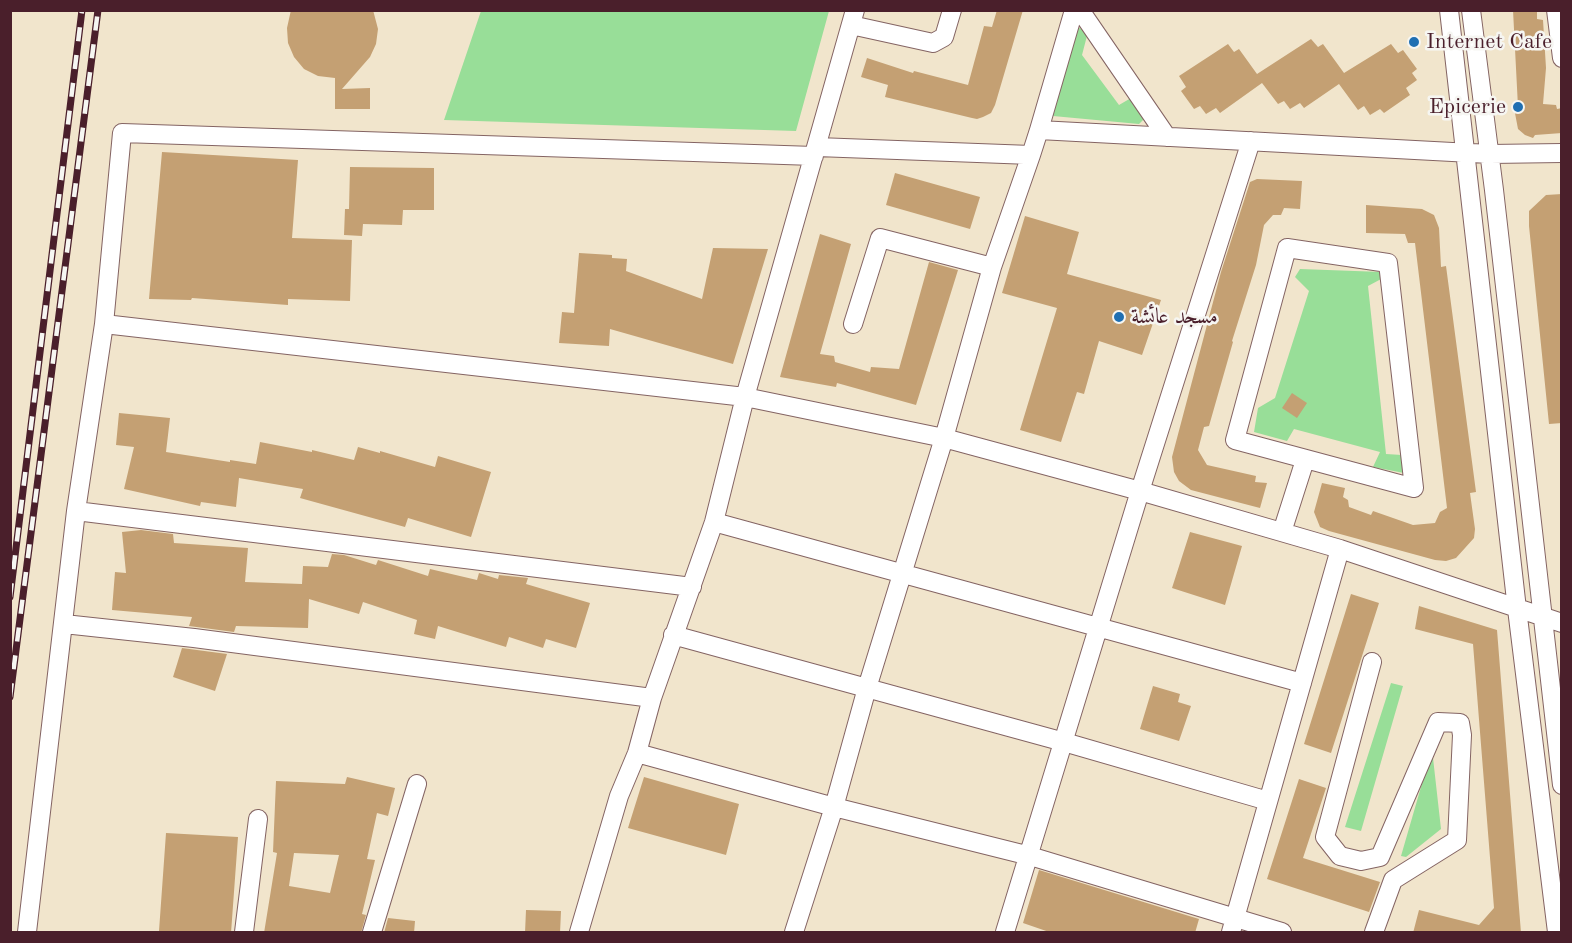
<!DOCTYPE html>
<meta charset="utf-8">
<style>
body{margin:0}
#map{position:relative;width:1572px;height:943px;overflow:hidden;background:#f1e5cc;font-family:"Old Standard TT",serif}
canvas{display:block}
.frame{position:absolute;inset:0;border:12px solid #4a1f2b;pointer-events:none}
</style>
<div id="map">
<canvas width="1572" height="943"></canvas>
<div class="frame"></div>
</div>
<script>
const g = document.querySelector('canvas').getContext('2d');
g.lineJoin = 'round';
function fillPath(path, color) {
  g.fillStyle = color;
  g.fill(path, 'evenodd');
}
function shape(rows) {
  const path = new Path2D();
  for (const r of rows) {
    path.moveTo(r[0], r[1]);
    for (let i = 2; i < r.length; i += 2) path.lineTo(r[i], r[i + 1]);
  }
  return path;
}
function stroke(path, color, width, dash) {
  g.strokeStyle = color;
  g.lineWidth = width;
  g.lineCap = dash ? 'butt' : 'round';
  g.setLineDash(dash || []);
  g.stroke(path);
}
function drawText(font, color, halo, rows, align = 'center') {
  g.font = font + ' "Old Standard TT",Amiri,serif';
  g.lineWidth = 5;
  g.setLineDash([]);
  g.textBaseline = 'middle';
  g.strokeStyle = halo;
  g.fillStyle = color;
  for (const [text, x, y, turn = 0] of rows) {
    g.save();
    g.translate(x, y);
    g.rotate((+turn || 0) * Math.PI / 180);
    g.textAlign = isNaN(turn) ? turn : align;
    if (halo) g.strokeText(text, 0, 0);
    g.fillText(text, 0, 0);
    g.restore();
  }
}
fillPath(shape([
 [481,11,481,10,829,11,796,131,444,120],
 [1075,26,1088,32,1082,55,1119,105,1131,98,1145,118,1139,124,1053,116],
 [1300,269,1382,272,1383,278,1368,286,1386,454,1402,455,1404,473,1373,467,1380,452,1294,429,1287,441,1254,432,1258,408,1275,398,1309,291,1295,277],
 [1391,683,1403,686,1361,831,1345,827],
 [1432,749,1441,829,1406,857,1401,856]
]), '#98de98');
fillPath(shape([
 [291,10,373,10,378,29,376,44,370,57,342,89,370,88,370,109,335,109,335,78,318,76,304,69,294,57,288,43,287,28],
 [997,10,1023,10,995,105,991,113,983,117,977,119,972,118,885,97,888,85,861,77,867,58,913,73,914,71,968,85,984,26,992,27],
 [1513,10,1537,10,1537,19,1543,20,1546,68,1543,104,1556,105,1557,109,1562,108,1562,133,1535,135,1533,138,1525,135,1518,129,1514,108,1518,107],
 [1311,39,1318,47,1323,44,1344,73,1391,44,1398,53,1403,50,1417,69,1412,73,1417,80,1406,88,1410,95,1384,113,1380,109,1370,115,1364,106,1358,110,1339,84,1304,108,1300,103,1290,109,1284,101,1278,104,1262,83,1220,113,1216,108,1206,114,1200,106,1194,109,1181,91,1186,87,1179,76,1228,44,1234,52,1239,49,1257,74],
 [162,152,298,160,292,238,352,240,350,301,288,299,288,305,192,298,191,300,149,299],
 [350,167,434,168,434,210,403,210,402,225,363,224,362,236,344,235,345,209,349,209],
 [895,173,980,197,970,229,886,205],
 [1257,179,1302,181,1300,209,1284,208,1281,215,1273,215,1264,225,1256,265,1232,341,1233,342,1209,426,1204,427,1198,450,1207,465,1256,476,1255,482,1267,483,1260,508,1191,490,1179,481,1174,472,1172,457,1221,272,1250,182],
 [1562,194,1562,423,1549,424,1529,226,1529,211,1546,195],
 [1366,205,1422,209,1434,215,1439,228,1441,267,1446,266,1476,492,1470,493,1475,529,1474,538,1456,558,1446,561,1435,560,1329,531,1320,527,1314,512,1322,483,1345,488,1343,497,1348,500,1349,507,1371,515,1373,511,1413,525,1435,523,1440,512,1447,508,1415,243,1408,243,1405,234,1366,233],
 [1025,216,1079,232,1067,274,1161,300,1142,355,1099,341,1084,394,1077,392,1061,442,1020,430,1057,308,1002,293],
 [820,234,851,244,820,354,834,356,835,362,870,372,871,367,899,369,929,262,958,270,916,405,837,383,836,387,780,377],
 [713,248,768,249,733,364,610,329,609,346,559,343,562,312,574,313,579,253,612,255,612,258,627,259,626,271,702,299],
 [1292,393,1307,403,1297,418,1282,408],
 [119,413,170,418,166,452,230,462,230,460,256,464,260,442,312,452,312,450,354,460,358,447,380,453,380,451,435,467,438,456,491,472,471,537,408,518,405,527,300,498,303,489,239,478,236,507,201,502,200,506,124,489,134,447,116,445],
 [141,530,173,534,174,543,248,548,245,582,302,584,303,566,328,567,332,554,344,555,376,565,378,560,428,576,430,569,477,580,479,573,498,579,499,575,528,578,526,584,590,603,576,648,546,639,543,648,509,637,506,647,438,626,435,639,414,634,417,620,363,602,359,614,309,599,308,628,236,626,234,632,189,626,192,617,112,610,115,572,126,573,122,532],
 [1190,532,1242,546,1225,605,1172,588],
 [1351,594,1379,603,1331,753,1304,744],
 [1419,606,1497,630,1521,933,1413,933,1419,910,1479,925,1494,908,1473,644,1415,629],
 [182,648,227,654,215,691,173,677],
 [1153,686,1180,694,1178,702,1191,706,1179,741,1140,729],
 [347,777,395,788,388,816,377,813,367,859,375,860,362,914,366,915,361,933,264,933,277,853,273,852,276,781,345,784],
 [294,853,339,855,330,893,289,886],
 [644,777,739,804,726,855,628,828],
 [1299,779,1326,788,1303,858,1380,882,1369,912,1267,879],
 [166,833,238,837,231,933,159,931],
 [1039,870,1199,919,1195,933,1052,933,1023,923],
 [526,910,561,911,560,933,525,933],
 [388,918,415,921,414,933,384,933]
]), '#c4a073');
const street = shape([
 [1080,10,1167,137],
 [1449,10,1517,609,1557,932],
 [1471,10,1494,190,1562,785],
 [1556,10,1562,58],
 [851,25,933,43,944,37,952,10],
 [1039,130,1074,10],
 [817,147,1031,155,1039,130,1490,154,1562,153],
 [1287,248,1388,263,1414,488,1235,440,1287,248],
 [104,324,122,133,814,156],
 [853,324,880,238,992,267],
 [76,511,692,587],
 [714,522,1302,683],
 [1282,532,1305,460],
 [64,624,194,638,652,698],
 [673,635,1064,742,1268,801],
 [1372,662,1325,837,1340,856,1361,861,1380,857,1438,722,1460,723,1462,735,1457,840,1393,880,1374,932],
 [637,753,834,807,1030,856,1282,932],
 [27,932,76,511,104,324,745,397,944,438,1140,491,1340,549,1562,623],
 [244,932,258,819],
 [372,932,417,784],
 [579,932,619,796,637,753,652,698,714,522,745,397,855,10],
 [794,932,834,807,867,688,944,438,992,267,1031,155],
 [1005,932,1140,491,1251,141],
 [1231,932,1340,549]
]);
stroke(street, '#846463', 20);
stroke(street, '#fff', 18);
const rail = shape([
 [10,597,82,10],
 [10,697,98,10]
]);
stroke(rail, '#4a1f2b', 7);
stroke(rail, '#f6f6f2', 4.5, [14]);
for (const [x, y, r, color] of [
 [1414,42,6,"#1f6fb2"],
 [1518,107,6,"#1f6fb2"],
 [1119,317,6,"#1f6fb2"]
]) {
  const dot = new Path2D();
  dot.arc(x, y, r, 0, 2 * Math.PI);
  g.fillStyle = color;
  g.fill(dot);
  stroke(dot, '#f6f6f2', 2);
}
drawText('22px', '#4a1f2b', '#f6f6f2', [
 ["Internet Cafe",1426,42],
 ["Epicerie",1506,107,"right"],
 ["مسجد عائشة",1131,317]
], 'left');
</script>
